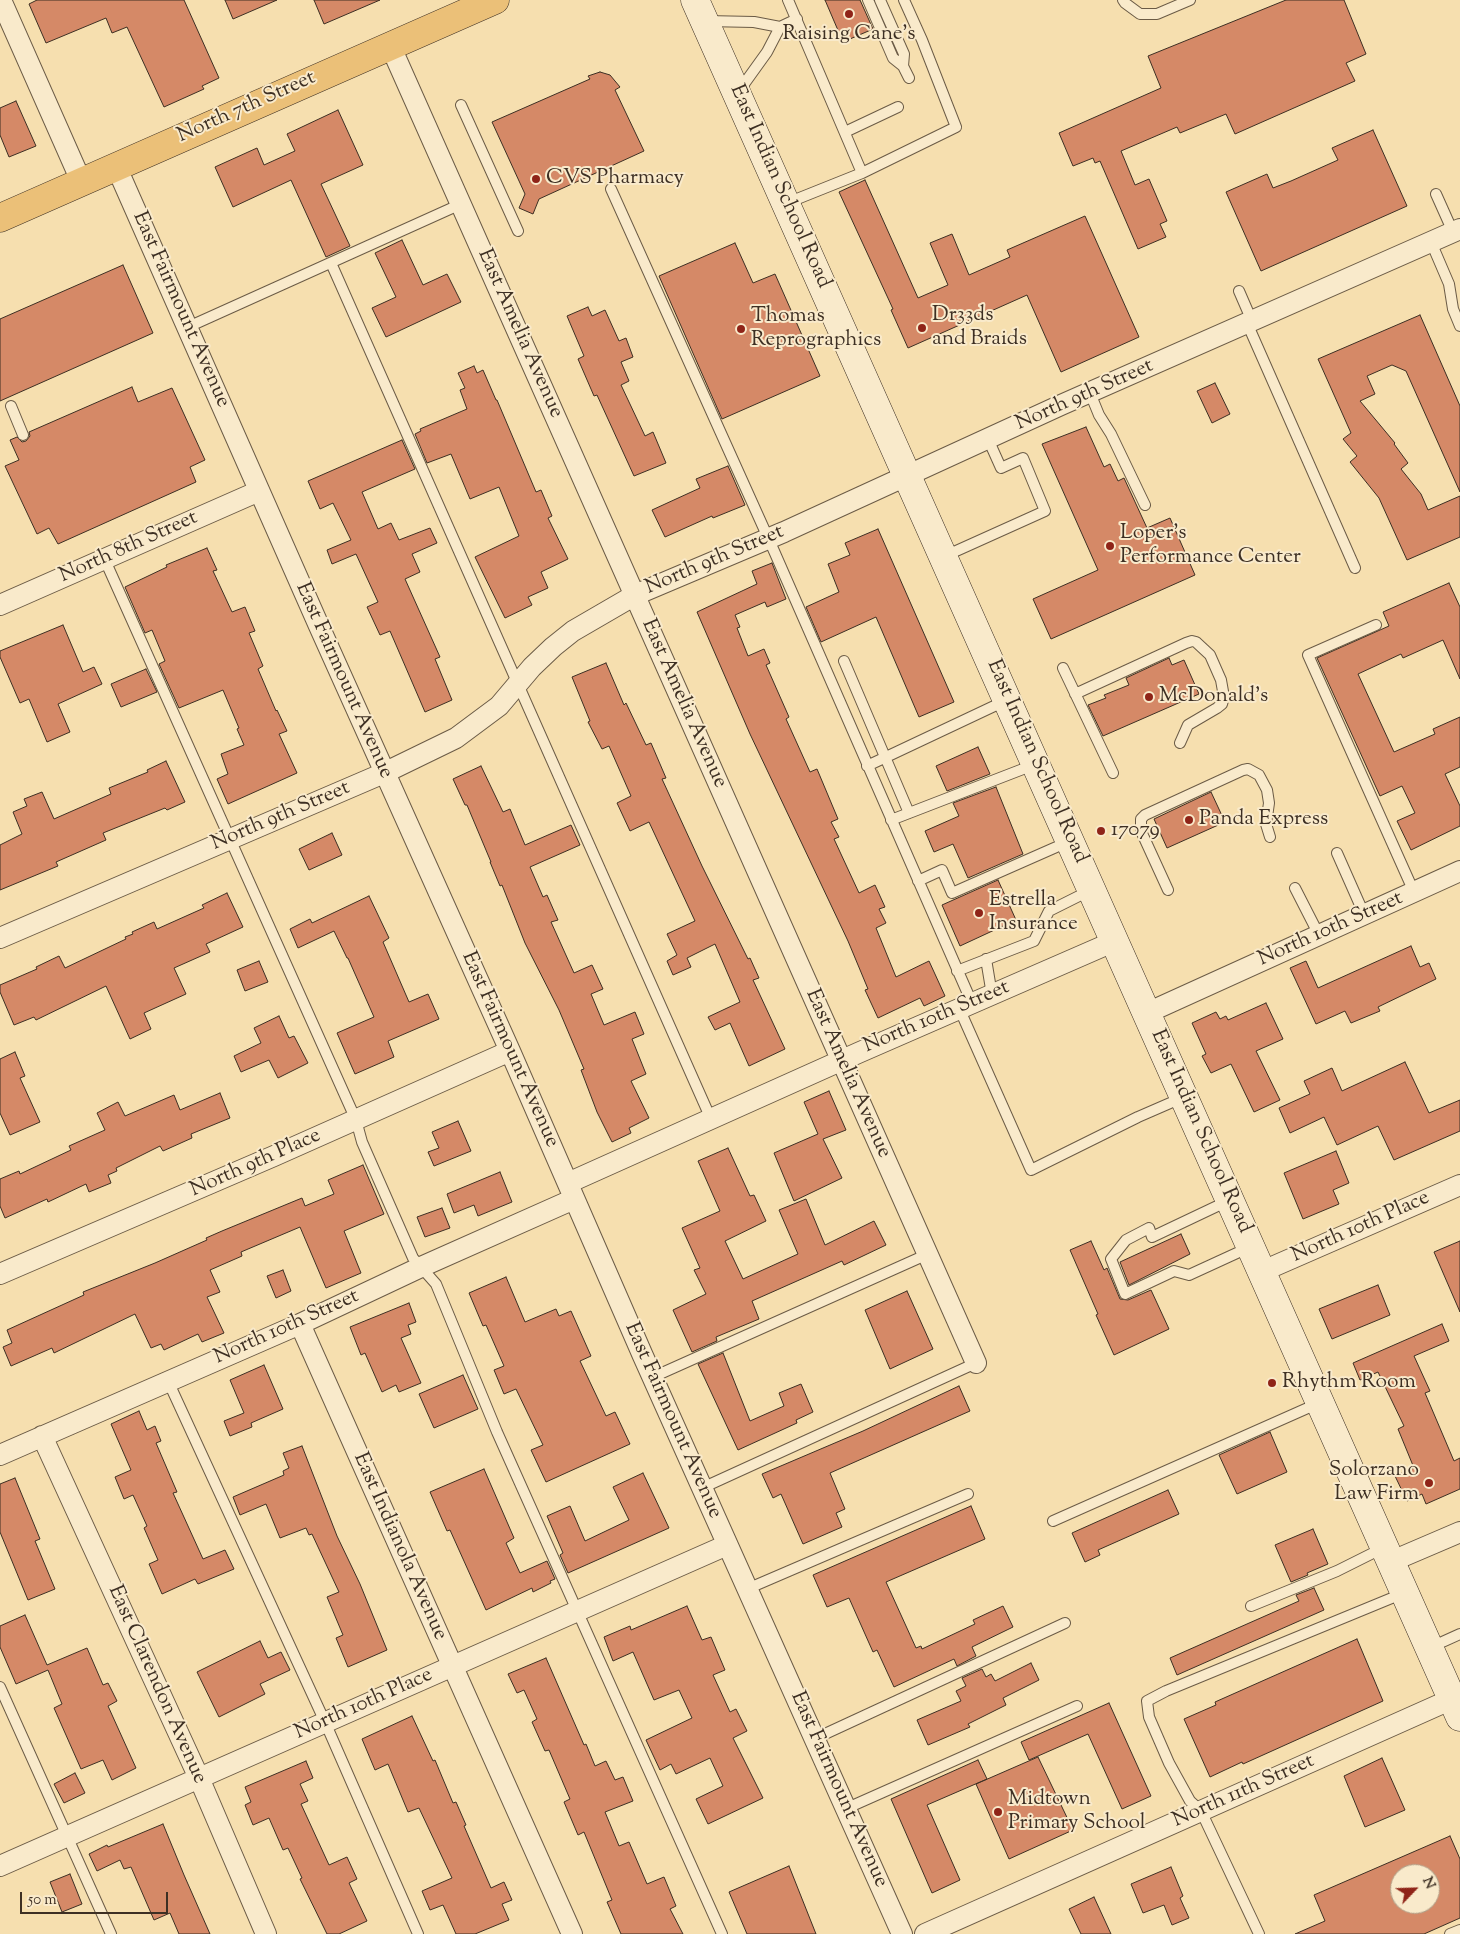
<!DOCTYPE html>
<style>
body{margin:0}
#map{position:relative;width:1460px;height:1934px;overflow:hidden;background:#f6dfaf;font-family:"Sorts Mill Goudy",serif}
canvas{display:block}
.north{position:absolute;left:1390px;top:1864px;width:50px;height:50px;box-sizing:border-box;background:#f9eacb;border:1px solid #ae9f88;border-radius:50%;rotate:66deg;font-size:14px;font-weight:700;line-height:20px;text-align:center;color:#3d2f23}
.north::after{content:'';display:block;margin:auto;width:18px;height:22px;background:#8f2418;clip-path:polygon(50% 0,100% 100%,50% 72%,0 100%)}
.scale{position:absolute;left:20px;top:1892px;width:148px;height:22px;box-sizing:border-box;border:2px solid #3d2f23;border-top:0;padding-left:6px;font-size:15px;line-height:18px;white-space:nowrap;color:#3d2f23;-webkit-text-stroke:4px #f9eacb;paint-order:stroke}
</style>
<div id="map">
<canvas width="1460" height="1934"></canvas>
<div class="north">N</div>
<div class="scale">50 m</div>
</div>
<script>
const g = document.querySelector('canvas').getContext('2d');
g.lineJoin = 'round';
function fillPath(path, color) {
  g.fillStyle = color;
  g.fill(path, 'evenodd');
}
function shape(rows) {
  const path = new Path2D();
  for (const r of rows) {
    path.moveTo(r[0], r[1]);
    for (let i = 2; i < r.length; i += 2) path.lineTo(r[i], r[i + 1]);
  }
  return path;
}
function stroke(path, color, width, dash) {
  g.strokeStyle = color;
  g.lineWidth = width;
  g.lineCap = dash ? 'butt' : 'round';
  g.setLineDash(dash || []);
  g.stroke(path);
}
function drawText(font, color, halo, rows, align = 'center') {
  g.font = font + ' "Sorts Mill Goudy",serif';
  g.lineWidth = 4;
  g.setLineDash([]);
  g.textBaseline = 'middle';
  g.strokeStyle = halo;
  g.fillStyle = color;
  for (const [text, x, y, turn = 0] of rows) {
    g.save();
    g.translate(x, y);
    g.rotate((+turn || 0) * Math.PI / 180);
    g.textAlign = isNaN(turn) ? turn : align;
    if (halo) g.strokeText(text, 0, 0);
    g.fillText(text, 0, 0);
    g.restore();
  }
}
const building = shape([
 [37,0,184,0,219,78,202,86,204,89,164,107,127,27,112,33,106,18,46,43,29,4,37,0],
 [225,0,277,0,233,19,225,0],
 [314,0,380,0,324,24,314,0],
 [825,0,860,0,873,29,843,42,825,0],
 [1286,0,1344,0,1366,54,1346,63,1355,81,1235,134,1226,114,1180,133,1177,127,1121,151,1135,185,1149,179,1167,221,1160,224,1166,237,1138,249,1100,161,1095,163,1093,158,1073,166,1059,133,1161,88,1148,56,1286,0],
 [600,72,610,75,620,87,615,90,644,151,539,199,533,214,519,208,525,194,492,122,590,79,588,76,600,72],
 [16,101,36,146,9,157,0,135,0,108,16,101],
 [338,110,363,165,321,184,350,246,326,257,291,180,233,207,215,167,257,148,264,165,295,151,287,134,338,110],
 [1373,130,1407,206,1261,271,1226,192,1267,174,1273,188,1291,181,1338,160,1332,148,1373,130],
 [865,180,918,298,948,285,930,243,952,234,969,275,1010,257,1007,250,1085,216,1139,337,1061,372,1027,295,908,348,891,310,893,309,839,192,865,180],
 [402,240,423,285,447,274,461,302,386,337,372,308,396,297,375,253,402,240],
 [735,243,753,283,775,274,820,376,722,419,659,276,735,243],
 [123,265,153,333,0,401,0,319,123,265],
 [588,307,592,316,605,310,619,341,626,338,633,357,621,362,629,381,621,385,645,436,653,432,666,463,634,476,597,395,594,396,578,359,584,356,567,316,588,307],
 [1420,315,1460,406,1460,492,1406,371,1392,365,1367,376,1375,394,1360,401,1395,443,1394,444,1408,463,1401,469,1421,494,1428,510,1460,496,1460,537,1407,560,1379,498,1350,462,1357,456,1343,439,1351,433,1318,359,1420,315],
 [474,366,477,373,483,370,496,400,497,400,536,492,541,490,552,516,548,518,568,559,541,572,548,588,528,597,532,605,505,618,475,557,519,536,499,487,470,499,451,454,427,463,415,434,421,431,420,429,467,409,460,390,465,388,458,373,474,366],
 [1215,383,1230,414,1212,423,1197,391,1215,383],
 [132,387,138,402,172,388,205,460,190,467,196,482,58,544,49,528,37,534,5,466,19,460,10,440,17,437,22,442,26,441,30,436,29,432,132,387],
 [1086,427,1104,467,1110,464,1118,481,1124,478,1147,528,1170,518,1195,575,1051,639,1033,599,1098,570,1042,444,1086,427],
 [402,440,415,469,362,492,378,529,391,523,399,540,430,528,437,543,412,554,420,572,405,579,440,657,435,659,452,700,425,712,390,631,380,635,367,607,378,602,356,554,332,564,327,550,351,540,333,503,320,509,308,481,402,440],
 [728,466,745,505,713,518,712,516,665,537,652,510,700,488,696,479,728,466],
 [878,529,954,702,919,717,876,617,821,642,806,607,839,592,828,564,850,555,845,543,878,529],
 [207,548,217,570,213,571,232,612,245,607,255,631,249,633,263,666,258,669,276,711,277,710,287,731,279,734,297,773,228,804,217,779,228,774,221,754,244,745,237,729,239,728,223,690,179,708,159,664,165,661,152,630,145,633,125,587,167,567,166,565,207,548],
 [772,563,786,599,767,607,765,602,735,615,740,627,737,628,748,656,764,649,770,663,766,665,789,717,786,719,810,772,817,769,838,819,831,822,839,837,834,839,859,893,875,885,885,907,879,909,886,923,876,928,896,977,929,961,945,996,924,1006,920,998,878,1018,865,990,868,989,848,941,750,734,697,612,757,584,752,571,772,563],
 [1449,583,1460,607,1460,679,1443,640,1403,658,1401,654,1358,674,1394,752,1435,734,1433,729,1460,717,1460,767,1445,774,1460,806,1460,826,1411,850,1397,821,1415,813,1402,786,1380,796,1317,658,1389,626,1383,612,1449,583],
 [63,625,83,672,94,667,102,684,58,704,70,732,47,742,29,699,20,703,0,657,0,651,63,625],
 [1169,658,1172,665,1184,660,1199,694,1103,736,1088,705,1106,698,1104,695,1129,685,1126,678,1169,658],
 [606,663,624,705,626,703,646,745,651,743,666,778,662,779,702,866,748,959,750,958,759,978,753,980,785,1049,749,1066,730,1023,715,1030,708,1017,740,1002,715,944,687,958,691,967,673,975,667,961,677,955,667,934,695,921,649,822,630,831,617,803,631,796,609,746,602,749,588,722,590,721,572,677,606,663],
 [146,669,157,692,121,707,111,684,146,669],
 [978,747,990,774,947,791,936,766,978,747],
 [166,761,185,802,167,810,165,808,103,833,106,840,56,862,58,866,0,890,0,845,22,834,13,812,27,806,24,799,42,792,54,819,111,794,109,788,148,772,147,770,166,761],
 [481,766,503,812,510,809,525,845,571,825,580,845,530,867,543,897,547,895,558,920,551,922,574,973,592,965,603,989,591,994,604,1025,635,1012,644,1034,632,1039,646,1074,631,1081,649,1118,629,1128,631,1133,612,1142,597,1112,581,1070,584,1069,559,1010,525,943,502,885,500,886,490,862,491,862,467,805,465,805,453,779,481,766],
 [996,787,1023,854,968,878,953,844,934,852,925,831,959,816,953,803,996,787],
 [1211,792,1225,822,1167,848,1154,819,1211,792],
 [332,833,342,855,309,870,299,849,332,833],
 [998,880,1016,920,960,946,942,905,998,880],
 [227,893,243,927,206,944,210,952,174,968,186,994,144,1013,151,1029,130,1039,106,986,36,1020,34,1017,14,1025,0,992,0,985,37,969,36,967,59,956,65,968,126,939,125,937,133,934,132,932,154,922,157,929,204,908,202,905,227,893],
 [369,896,389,938,383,942,409,1002,428,994,439,1019,388,1041,394,1057,355,1074,337,1033,374,1017,348,958,347,958,334,931,298,948,290,929,310,919,312,923,369,896],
 [1411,946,1420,967,1429,963,1436,979,1378,1007,1380,1011,1351,1023,1345,1011,1316,1024,1290,968,1306,961,1318,988,1411,946],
 [259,961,268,982,245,991,237,970,259,961],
 [1266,1003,1283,1039,1256,1051,1280,1100,1254,1112,1231,1064,1211,1073,1202,1056,1206,1054,1192,1023,1216,1012,1220,1019,1226,1016,1228,1020,1266,1003],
 [279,1016,289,1038,294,1036,308,1063,278,1078,269,1060,241,1072,234,1056,261,1043,254,1028,279,1016],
 [15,1052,25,1076,20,1078,40,1122,10,1135,0,1113,0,1059,15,1052],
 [1405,1062,1429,1113,1460,1100,1460,1131,1394,1160,1378,1126,1337,1145,1324,1117,1290,1133,1279,1108,1310,1094,1304,1081,1332,1068,1342,1091,1405,1062],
 [829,1091,846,1130,823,1139,842,1178,794,1201,774,1153,818,1134,804,1102,829,1091],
 [220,1093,230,1118,191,1134,192,1138,163,1151,160,1146,116,1168,117,1171,108,1175,111,1183,89,1192,86,1184,48,1202,47,1199,5,1218,0,1206,0,1179,19,1171,20,1174,71,1150,69,1146,105,1130,97,1113,118,1102,125,1116,174,1095,180,1110,220,1093],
 [458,1121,471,1151,434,1166,428,1152,439,1148,432,1132,458,1121],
 [728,1148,750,1196,754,1195,766,1221,725,1241,743,1279,798,1254,779,1210,806,1199,825,1245,874,1221,886,1245,844,1265,842,1261,752,1301,759,1319,716,1337,717,1341,692,1352,673,1310,706,1294,694,1270,700,1268,682,1228,720,1211,698,1161,728,1148],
 [1336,1151,1349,1183,1333,1190,1339,1204,1303,1219,1284,1173,1336,1151],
 [363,1165,384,1214,344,1231,361,1273,326,1288,300,1227,241,1252,242,1256,210,1270,220,1292,207,1297,224,1333,202,1342,198,1334,164,1350,161,1344,151,1348,135,1314,54,1353,52,1348,11,1366,3,1347,12,1343,7,1330,84,1295,83,1292,155,1263,207,1240,206,1238,222,1231,302,1198,305,1206,334,1194,328,1180,363,1165],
 [500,1172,512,1202,478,1216,474,1205,454,1213,447,1194,500,1172],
 [442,1208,450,1228,425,1237,417,1217,442,1208],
 [1181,1234,1190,1254,1129,1285,1120,1262,1181,1234],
 [1091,1241,1104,1270,1107,1268,1120,1299,1128,1300,1151,1290,1169,1329,1114,1355,1096,1315,1098,1314,1070,1250,1091,1241],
 [1460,1241,1460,1312,1434,1252,1460,1241],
 [283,1270,291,1291,276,1298,267,1276,283,1270],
 [506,1277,525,1322,556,1309,559,1316,571,1311,591,1356,580,1361,606,1416,615,1412,630,1444,546,1482,531,1450,543,1445,516,1389,504,1394,494,1370,504,1366,486,1325,483,1326,469,1293,506,1277],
 [1378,1285,1390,1315,1332,1339,1319,1309,1378,1285],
 [907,1291,933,1349,890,1369,865,1310,907,1291],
 [409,1303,416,1322,408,1325,411,1334,401,1338,421,1383,399,1392,396,1385,382,1392,365,1353,361,1355,350,1327,409,1303],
 [1442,1324,1449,1341,1414,1356,1430,1391,1425,1393,1454,1461,1460,1458,1460,1489,1426,1504,1422,1494,1407,1501,1395,1476,1414,1468,1398,1429,1404,1426,1378,1372,1360,1380,1353,1363,1442,1324],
 [723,1353,750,1421,784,1406,779,1393,801,1384,813,1412,796,1420,797,1423,738,1450,698,1364,723,1353],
 [264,1365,283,1409,251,1423,252,1427,230,1436,224,1421,244,1413,230,1380,264,1365],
 [463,1375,478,1409,434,1428,419,1394,463,1375],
 [959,1386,970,1411,830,1473,845,1509,836,1513,842,1527,803,1544,781,1494,773,1498,762,1474,863,1431,959,1386],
 [139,1411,147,1430,155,1426,161,1441,156,1443,177,1492,173,1493,203,1559,225,1550,234,1569,198,1584,195,1579,162,1594,149,1564,158,1560,144,1528,147,1526,133,1495,124,1499,115,1477,131,1470,111,1424,139,1411],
 [1270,1432,1287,1472,1237,1494,1219,1455,1270,1432],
 [302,1446,337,1536,360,1584,387,1650,348,1667,336,1638,343,1635,327,1597,339,1592,312,1534,309,1535,306,1528,280,1538,266,1504,240,1515,233,1497,284,1475,283,1471,289,1468,283,1453,302,1446],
 [484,1469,514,1538,506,1543,520,1573,547,1561,555,1579,550,1581,551,1583,533,1592,532,1588,486,1610,450,1530,447,1531,430,1492,484,1469],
 [643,1473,669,1528,568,1573,560,1555,563,1553,547,1516,570,1506,585,1541,629,1520,613,1487,643,1473],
 [15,1478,40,1539,35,1541,55,1589,28,1600,0,1532,0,1484,15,1478],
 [1168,1490,1179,1514,1098,1550,1100,1555,1085,1562,1072,1533,1168,1490],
 [971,1506,985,1539,886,1582,916,1648,921,1646,922,1649,975,1624,973,1620,1003,1606,1013,1627,972,1647,976,1656,957,1666,954,1659,894,1687,877,1650,873,1652,849,1598,827,1607,813,1575,971,1506],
 [1313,1529,1328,1564,1307,1573,1308,1575,1291,1582,1275,1545,1313,1529],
 [1314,1588,1324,1610,1177,1675,1170,1658,1299,1601,1296,1595,1314,1588],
 [687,1606,702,1640,711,1637,725,1670,713,1675,730,1712,736,1709,747,1731,733,1738,763,1798,708,1824,696,1799,723,1786,710,1758,676,1774,671,1764,660,1770,646,1740,692,1718,679,1690,654,1700,633,1652,613,1661,604,1637,630,1626,631,1630,687,1606],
 [25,1615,47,1665,87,1648,103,1685,108,1683,117,1701,108,1706,136,1768,112,1780,103,1760,81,1769,54,1708,62,1704,48,1670,16,1684,0,1647,0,1626,25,1615],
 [1357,1639,1383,1701,1243,1764,1242,1762,1210,1777,1184,1719,1216,1705,1215,1702,1357,1639],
 [260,1641,268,1658,281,1652,290,1670,260,1684,265,1694,219,1717,197,1672,260,1641],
 [546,1658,584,1745,586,1744,595,1766,606,1761,615,1780,623,1777,633,1801,605,1812,619,1846,629,1842,647,1884,664,1877,676,1906,670,1909,683,1934,621,1934,607,1902,612,1900,584,1832,578,1835,564,1802,570,1799,549,1750,545,1751,532,1722,537,1719,524,1690,517,1693,508,1674,546,1658],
 [1031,1663,1039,1680,1003,1698,1006,1705,968,1724,970,1727,928,1745,917,1720,961,1701,956,1691,966,1686,962,1678,982,1669,986,1677,991,1674,995,1681,1031,1663],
 [1109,1703,1151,1796,1122,1809,1088,1734,1029,1760,1021,1742,1109,1703],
 [412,1716,433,1761,435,1760,453,1803,456,1802,466,1825,464,1826,491,1888,504,1882,512,1900,502,1904,509,1920,475,1934,456,1934,443,1905,430,1910,422,1891,452,1878,419,1808,408,1812,388,1764,375,1770,362,1739,412,1716],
 [1038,1757,1073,1830,1009,1859,976,1784,1038,1757],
 [1382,1758,1405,1810,1365,1827,1344,1776,1382,1758],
 [978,1760,987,1779,927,1805,960,1880,932,1893,891,1799,978,1760],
 [306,1761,313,1778,300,1784,308,1801,301,1804,329,1865,347,1857,357,1879,349,1883,367,1921,339,1934,327,1934,300,1879,302,1878,288,1848,283,1850,269,1818,253,1825,245,1805,251,1802,245,1787,306,1761],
 [75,1773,85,1793,64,1803,54,1784,75,1773],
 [163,1824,184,1875,210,1934,179,1934,170,1913,154,1920,131,1867,124,1869,120,1860,97,1871,89,1854,107,1845,108,1847,163,1824],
 [1450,1836,1460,1859,1460,1918,1424,1934,1295,1934,1325,1921,1314,1895,1450,1836],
 [1400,1874,1430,1874,1430,1904,1400,1904,1400,1874],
 [789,1866,816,1934,747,1934,729,1892,789,1866],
 [1171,1867,1183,1896,1180,1898,1189,1918,1172,1925,1164,1905,1143,1913,1131,1884,1171,1867],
 [70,1874,82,1904,62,1912,50,1882,70,1874],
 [1094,1897,1111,1934,1081,1934,1069,1909,1094,1897]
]);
fillPath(building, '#d58967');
stroke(building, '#3d2f23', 1);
const lane = shape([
 [788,0,862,173],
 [868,0,893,58,903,66,909,78],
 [880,0,904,54,903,66],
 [1123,0,1125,3,1140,14,1157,14,1190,0],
 [706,21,754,22,780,27,797,19],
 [739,91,767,52,780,27],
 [461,105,518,231],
 [845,132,898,107],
 [611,189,774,551,972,1003],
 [1436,194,1453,232],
 [787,203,862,173,956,127,922,40,904,0],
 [1431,242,1449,284,1453,309,1460,326],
 [331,263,711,1119],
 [1239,291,1252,321],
 [1247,323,1355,568],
 [188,327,461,204],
 [1090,393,1099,415,1111,434,1145,505],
 [11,406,23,435],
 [945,556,1045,511,1023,458,1001,468,988,439],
 [104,558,356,1120,362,1142,413,1258,436,1284,497,1432,722,1934],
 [1376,625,1308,655,1414,892],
 [844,661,909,813],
 [1063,668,1113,773],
 [1075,694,1186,643,1192,641,1196,642,1210,655,1221,680,1224,697,1222,704,1217,708,1188,725,1180,743],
 [867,766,1007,700],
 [891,820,1036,764],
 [1337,853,1364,914],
 [918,881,942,870,952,893,1070,841],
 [1295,888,1319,935],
 [1168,890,1141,831,1141,819,1145,815,1243,770,1248,769,1259,775,1267,790,1269,803,1266,824,1270,837],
 [986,959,992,995],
 [957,971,1034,941,1049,911,1091,890],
 [959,1008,1031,1170,1138,1117,1184,1097],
 [1230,1200,1152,1237,1149,1228,1126,1240,1111,1259,1125,1294,1174,1271,1189,1275,1250,1247],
 [653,1377,928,1254],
 [168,1381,325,1722,418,1934],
 [702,1488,976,1363],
 [1053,1521,1319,1403],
 [747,1589,968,1494],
 [1251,1606,1337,1571,1383,1548],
 [1429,1648,1460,1634],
 [0,1687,111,1934],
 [814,1739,1065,1623],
 [845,1809,1077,1706],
 [1259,1934,1201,1811,1190,1801,1169,1763,1149,1717,1147,1701,1166,1691,1404,1593],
 [1450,1934,1460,1930]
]);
const street = shape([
 [1,0,81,181],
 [390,45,976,1363],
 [116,166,319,626,510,1051,643,1356,902,1934],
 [0,605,259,491],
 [0,938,384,773,456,738,499,706,532,667,553,647,573,631,635,595,784,532,1061,405,1460,229],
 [1147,1013,1460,871],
 [568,1183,858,1053,1115,941],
 [1263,1271,1460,1185],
 [0,1274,274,1156,510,1051],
 [300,1324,572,1934],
 [42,1436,199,1778,266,1934],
 [0,1455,300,1324,421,1267,574,1199],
 [1390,1562,1460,1532],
 [0,1866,727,1545],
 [925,1934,1452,1699]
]);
const secondary = shape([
 [695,0,1460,1717]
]);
const primary = shape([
 [0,218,495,0]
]);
stroke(lane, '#6b5b46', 12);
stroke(street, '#6b5b46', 22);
stroke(secondary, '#3d2f23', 29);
stroke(primary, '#3d2f23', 29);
stroke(lane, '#f9eacb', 10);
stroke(street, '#f9eacb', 20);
stroke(secondary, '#f9eacb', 28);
stroke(primary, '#ebc078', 28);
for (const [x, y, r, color] of [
 [849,14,5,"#8f2418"],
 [536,179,5,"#8f2418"],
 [922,328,5,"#8f2418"],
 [741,329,5,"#8f2418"],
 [1110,546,5,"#8f2418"],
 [1149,697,5,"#8f2418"],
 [1189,820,5,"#8f2418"],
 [1101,831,5,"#8f2418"],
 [979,913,5,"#8f2418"],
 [1272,1383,5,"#8f2418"],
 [1429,1483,5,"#8f2418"],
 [998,1812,5,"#8f2418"]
]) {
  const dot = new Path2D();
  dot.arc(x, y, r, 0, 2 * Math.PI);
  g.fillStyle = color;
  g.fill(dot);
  stroke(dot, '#f9eacb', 2);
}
drawText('21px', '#3d2f23', '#f9eacb', [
 ["Raising Cane's",849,35,"center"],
 ["CVS Pharmacy",546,179],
 ["Dr33ds",932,316],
 ["and Braids",932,340],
 ["Thomas",751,317],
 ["Reprographics",751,341],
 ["Loper's",1120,534],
 ["Performance Center",1120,558],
 ["McDonald's",1159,697],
 ["Panda Express",1199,820],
 ["17079",1111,831],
 ["Estrella",989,901],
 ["Insurance",989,925],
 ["Rhythm Room",1282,1383],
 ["Solorzano",1419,1471,"right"],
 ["Law Firm",1419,1495,"right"],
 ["Midtown",1008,1800],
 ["Primary School",1008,1824]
], 'left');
drawText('21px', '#3d2f23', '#f9eacb', [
 ["North 7th Street",247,108,-24],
 ["East Indian School Road",779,187,66],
 ["East Fairmount Avenue",180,310,66],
 ["East Amelia Avenue",519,334,66],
 ["North 9th Street",1085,396,-24],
 ["North 8th Street",129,548,-24],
 ["North 9th Street",715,561,-23],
 ["East Fairmount Avenue",343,681,66],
 ["East Amelia Avenue",683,704,66],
 ["East Indian School Road",1036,762,66],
 ["North 9th Street",281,817,-23],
 ["North 10th Street",1331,930,-24],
 ["North 10th Street",937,1018,-23],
 ["East Fairmount Avenue",509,1050,66],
 ["East Amelia Avenue",847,1074,66],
 ["East Indian School Road",1200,1132,66],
 ["North 9th Place",256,1164,-24],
 ["North 10th Place",1361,1228,-24],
 ["North 10th Street",287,1328,-24],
 ["East Fairmount Avenue",672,1421,66],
 ["East Indianola Avenue",399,1547,66],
 ["East Clarendon Avenue",156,1685,66],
 ["North 10th Place",364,1705,-24],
 ["East Fairmount Avenue",838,1790,66],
 ["North 11th Street",1244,1792,-24]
]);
</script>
